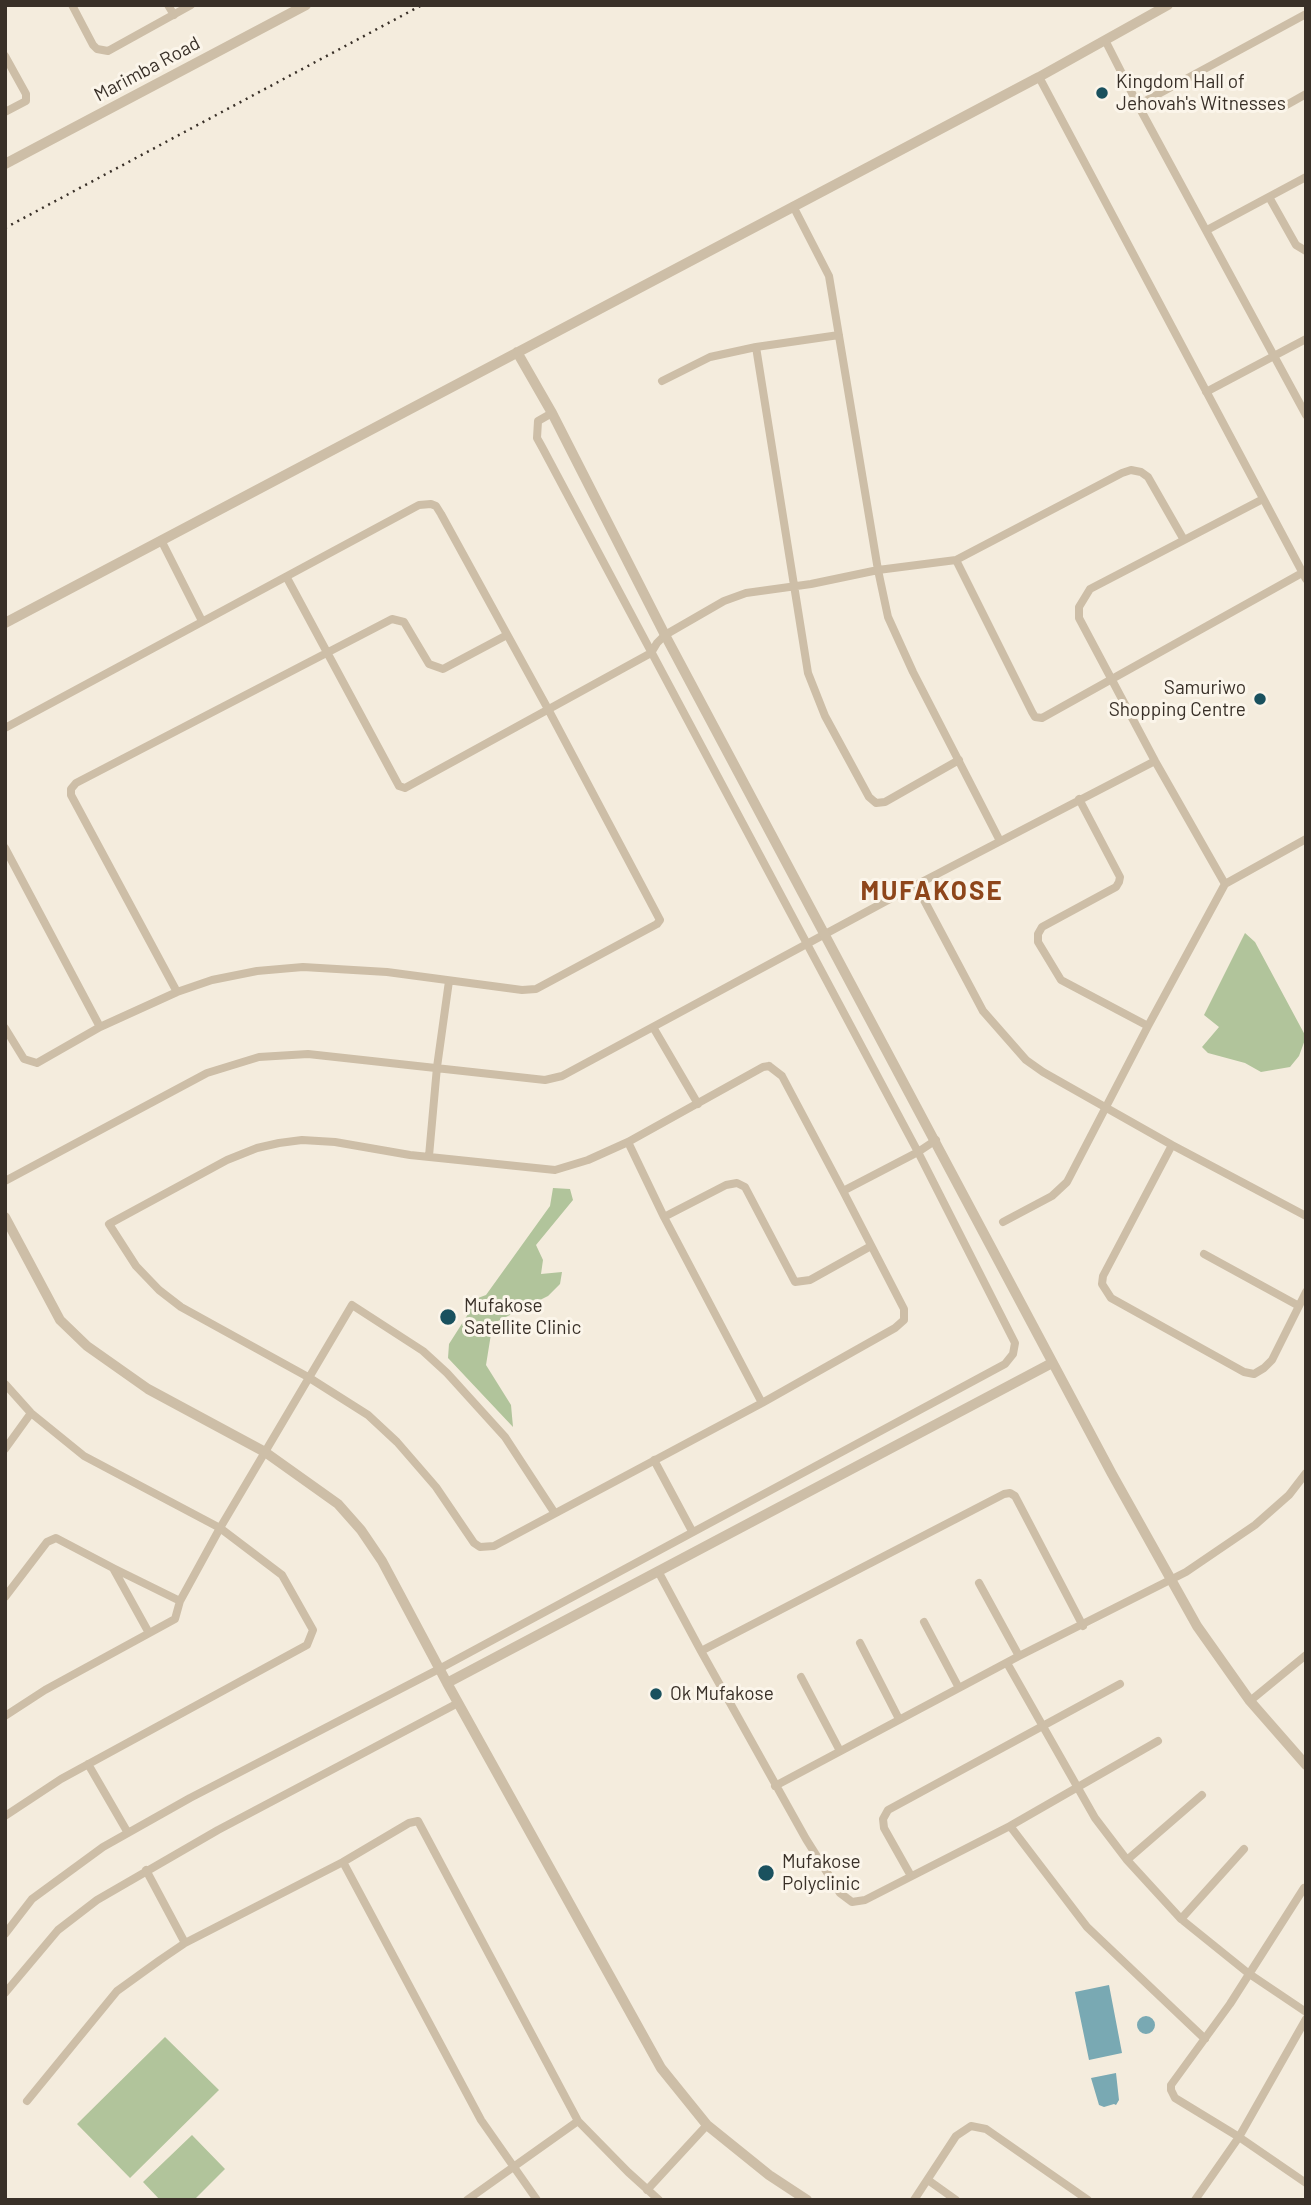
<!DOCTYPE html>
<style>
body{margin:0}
#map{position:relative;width:1311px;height:2205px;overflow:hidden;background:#f4ecdd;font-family:Barlow,sans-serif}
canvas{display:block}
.frame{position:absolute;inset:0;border:7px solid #393028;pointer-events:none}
</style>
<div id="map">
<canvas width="1311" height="2205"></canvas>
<div class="frame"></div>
</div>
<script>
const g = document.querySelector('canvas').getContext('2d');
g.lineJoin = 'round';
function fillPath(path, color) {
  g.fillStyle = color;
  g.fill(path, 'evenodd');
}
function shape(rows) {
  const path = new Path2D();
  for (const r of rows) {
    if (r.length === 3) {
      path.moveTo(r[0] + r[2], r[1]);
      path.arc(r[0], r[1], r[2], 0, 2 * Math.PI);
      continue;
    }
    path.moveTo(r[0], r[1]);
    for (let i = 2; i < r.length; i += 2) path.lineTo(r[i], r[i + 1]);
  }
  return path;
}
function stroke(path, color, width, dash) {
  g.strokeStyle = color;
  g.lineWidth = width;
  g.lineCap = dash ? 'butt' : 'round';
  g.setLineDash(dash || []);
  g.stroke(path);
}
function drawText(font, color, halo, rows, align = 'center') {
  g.font = font + ' Barlow,sans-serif';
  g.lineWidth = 6;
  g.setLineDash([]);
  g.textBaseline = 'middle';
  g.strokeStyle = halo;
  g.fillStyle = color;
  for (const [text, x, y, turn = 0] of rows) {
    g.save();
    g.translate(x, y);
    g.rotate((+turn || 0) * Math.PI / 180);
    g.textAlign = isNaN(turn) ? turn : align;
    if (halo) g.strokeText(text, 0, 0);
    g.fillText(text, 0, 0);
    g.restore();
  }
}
fillPath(shape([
 [1245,933,1255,942,1306,1037,1299,1056,1290,1067,1261,1072,1245,1063,1208,1053,1202,1047,1219,1027,1204,1015],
 [553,1188,570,1189,573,1200,536,1245,543,1260,541,1274,562,1272,560,1284,548,1296,494,1323,491,1334,486,1365,511,1405,513,1427,448,1358,449,1344,470,1311,470,1301,486,1295,550,1206],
 [165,2037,219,2090,130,2178,77,2124],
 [192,2135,225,2169,194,2200,160,2200,143,2182]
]), '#b1c49b');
fillPath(shape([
 [1109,1985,1122,2053,1089,2060,1075,1992],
 [1146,2025,9],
 [1116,2073,1119,2100,1116,2105,1114,2104,1104,2107,1099,2105,1091,2078]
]), '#79a9b3');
stroke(shape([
 [72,5,93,45,97,49,108,51,191,5],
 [168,5,174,15],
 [1306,14,1138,105,1306,415],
 [1105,40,1138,105],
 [5,56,26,94,26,101,5,112],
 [1039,77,1306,579],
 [1283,107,1306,94],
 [1269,197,1296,245,1306,251],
 [793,206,829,276,878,570,888,617,913,672,1000,841],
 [1207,230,1306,177],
 [756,347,808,673,825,716,869,797,876,803,885,802,959,760],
 [662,381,710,357,756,347,839,335],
 [1206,392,1306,339],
 [161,540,202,621],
 [956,560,1032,712,1035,717,1042,718,1302,573],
 [287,578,399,786,405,788,651,653,657,643,665,635,724,601,746,593,811,584,878,570,956,560,1122,473,1131,470,1141,472,1148,477,1184,540],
 [5,728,419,505,431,504,436,506,441,514,548,709,660,920,657,924,536,989,522,990,387,972,303,967,257,971,212,980,177,992,100,1027,37,1063,24,1059,5,1028],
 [1079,799,1120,877,1119,882,1116,887,1042,927,1038,934,1038,942,1061,980,1148,1026],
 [5,848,100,1027],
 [1225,884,1155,761,1079,618,1079,607,1090,589,1263,499],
 [916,885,983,1011,1026,1060,1043,1072,1172,1145,1306,1216],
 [177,992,71,795,71,789,76,783,392,619,404,622,429,664,443,669,507,635],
 [653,1027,698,1104],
 [769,1066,782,1076,843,1191,904,1309,904,1320,895,1328,762,1403,494,1546,480,1547,474,1543,436,1487,397,1442,368,1415,308,1377,181,1307,159,1290,136,1266,109,1224,227,1160,257,1148,279,1143,302,1140,335,1142,410,1155,555,1170,588,1160,628,1142,763,1067,769,1066],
 [628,1142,664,1217,726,1185,737,1183,745,1187,795,1282,810,1280,871,1246],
 [1172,1145,1103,1276,1102,1284,1111,1298,1244,1372,1254,1374,1264,1368,1272,1360,1306,1292],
 [429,1156,437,1067,449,981],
 [5,1181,207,1073,259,1057,308,1054,545,1080,562,1076,916,885,1155,761],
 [843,1191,918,1152,936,1140],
 [664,1217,762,1403],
 [1003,1222,1052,1196,1067,1182,1148,1026,1225,884,1306,839],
 [1204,1254,1299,1306],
 [5,1384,31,1413,84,1456,220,1528,282,1575,313,1630,307,1645,61,1779,5,1816],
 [5,1449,31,1413],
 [654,1460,692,1531],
 [113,1568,180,1601],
 [658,1571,701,1651,1004,1494,1010,1493,1015,1496,1083,1626],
 [979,1583,1019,1656],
 [5,1597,47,1542,56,1538,113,1568,149,1633],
 [924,1622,959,1688],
 [860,1643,899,1719],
 [701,1651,806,1839,840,1893,852,1902,865,1900,1010,1826,1158,1741],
 [1007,1663,1095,1818,1127,1860,1181,1919,1248,1973,1306,2012],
 [801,1677,840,1751],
 [1250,1701,1306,1655],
 [5,1716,45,1690,175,1619,180,1601,220,1528,352,1305,423,1351,447,1373,505,1437,554,1512],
 [88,1764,128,1833],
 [775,1786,1019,1656,1186,1572,1255,1525,1289,1495,1306,1473],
 [1010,1826,1087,1927,1205,2039],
 [1127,1860,1202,1795],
 [343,1862,481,2120,537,2200],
 [146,1870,185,1943],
 [911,1876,884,1828,883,1819,888,1810,1120,1684],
 [1304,1888,1230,2004,1171,2085,1171,2090,1175,2098,1239,2137,1306,2183],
 [1181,1919,1244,1849],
 [5,1934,32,1899,103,1847,190,1798,439,1669,1005,1364,1013,1354,1015,1343,918,1152,542,447,537,438,538,421,552,413],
 [5,1993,58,1930,97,1900,218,1830,458,1703],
 [27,2101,117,1991,160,1960,185,1943,343,1862,409,1823,418,1821,578,2121,467,2200],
 [578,2121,628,2172,659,2200],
 [928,2180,956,2200],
 [647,2190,707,2125],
 [914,2200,956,2136,971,2126,986,2129,1088,2200],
 [1195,2200,1239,2137,1306,2019]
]), '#cdbea7', 8);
stroke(shape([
 [5,164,306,5],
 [517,352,552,413,665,635,1112,1474,1197,1626,1250,1701,1306,1765],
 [5,623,1039,77,1168,5],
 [5,1217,60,1320,87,1346,148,1389,265,1452,338,1504,361,1530,382,1561,447,1683,1052,1363],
 [447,1683,661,2068,707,2125,769,2175,807,2200]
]), '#cdbea7', 10);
stroke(shape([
 [5,228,422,5]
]), '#393028', 2.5, [2, 5]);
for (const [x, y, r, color] of [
 [1102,93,7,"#1a515e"],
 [1260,699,7,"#1a515e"],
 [448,1317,9,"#1a515e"],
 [656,1694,7,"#1a515e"],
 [766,1873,9,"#1a515e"]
]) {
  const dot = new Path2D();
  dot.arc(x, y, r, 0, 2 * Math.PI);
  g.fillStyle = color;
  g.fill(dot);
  stroke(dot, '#fbf5ea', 2.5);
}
drawText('19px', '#393028', '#fbf5ea', [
 ["Marimba Road",147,69,-28]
]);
drawText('19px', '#393028', '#fbf5ea', [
 ["Kingdom Hall of",1116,82],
 ["Jehovah's Witnesses",1116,104],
 ["Samuriwo",1246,688,"right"],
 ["Shopping Centre",1246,710,"right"],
 ["Mufakose",464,1306],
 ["Satellite Clinic",464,1328],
 ["Ok Mufakose",670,1694],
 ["Mufakose",782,1862],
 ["Polyclinic",782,1884]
], 'left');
g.letterSpacing = '2px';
drawText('bold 26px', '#8e461b', '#fbf5ea', [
 ["MUFAKOSE",932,891]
]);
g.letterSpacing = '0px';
</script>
